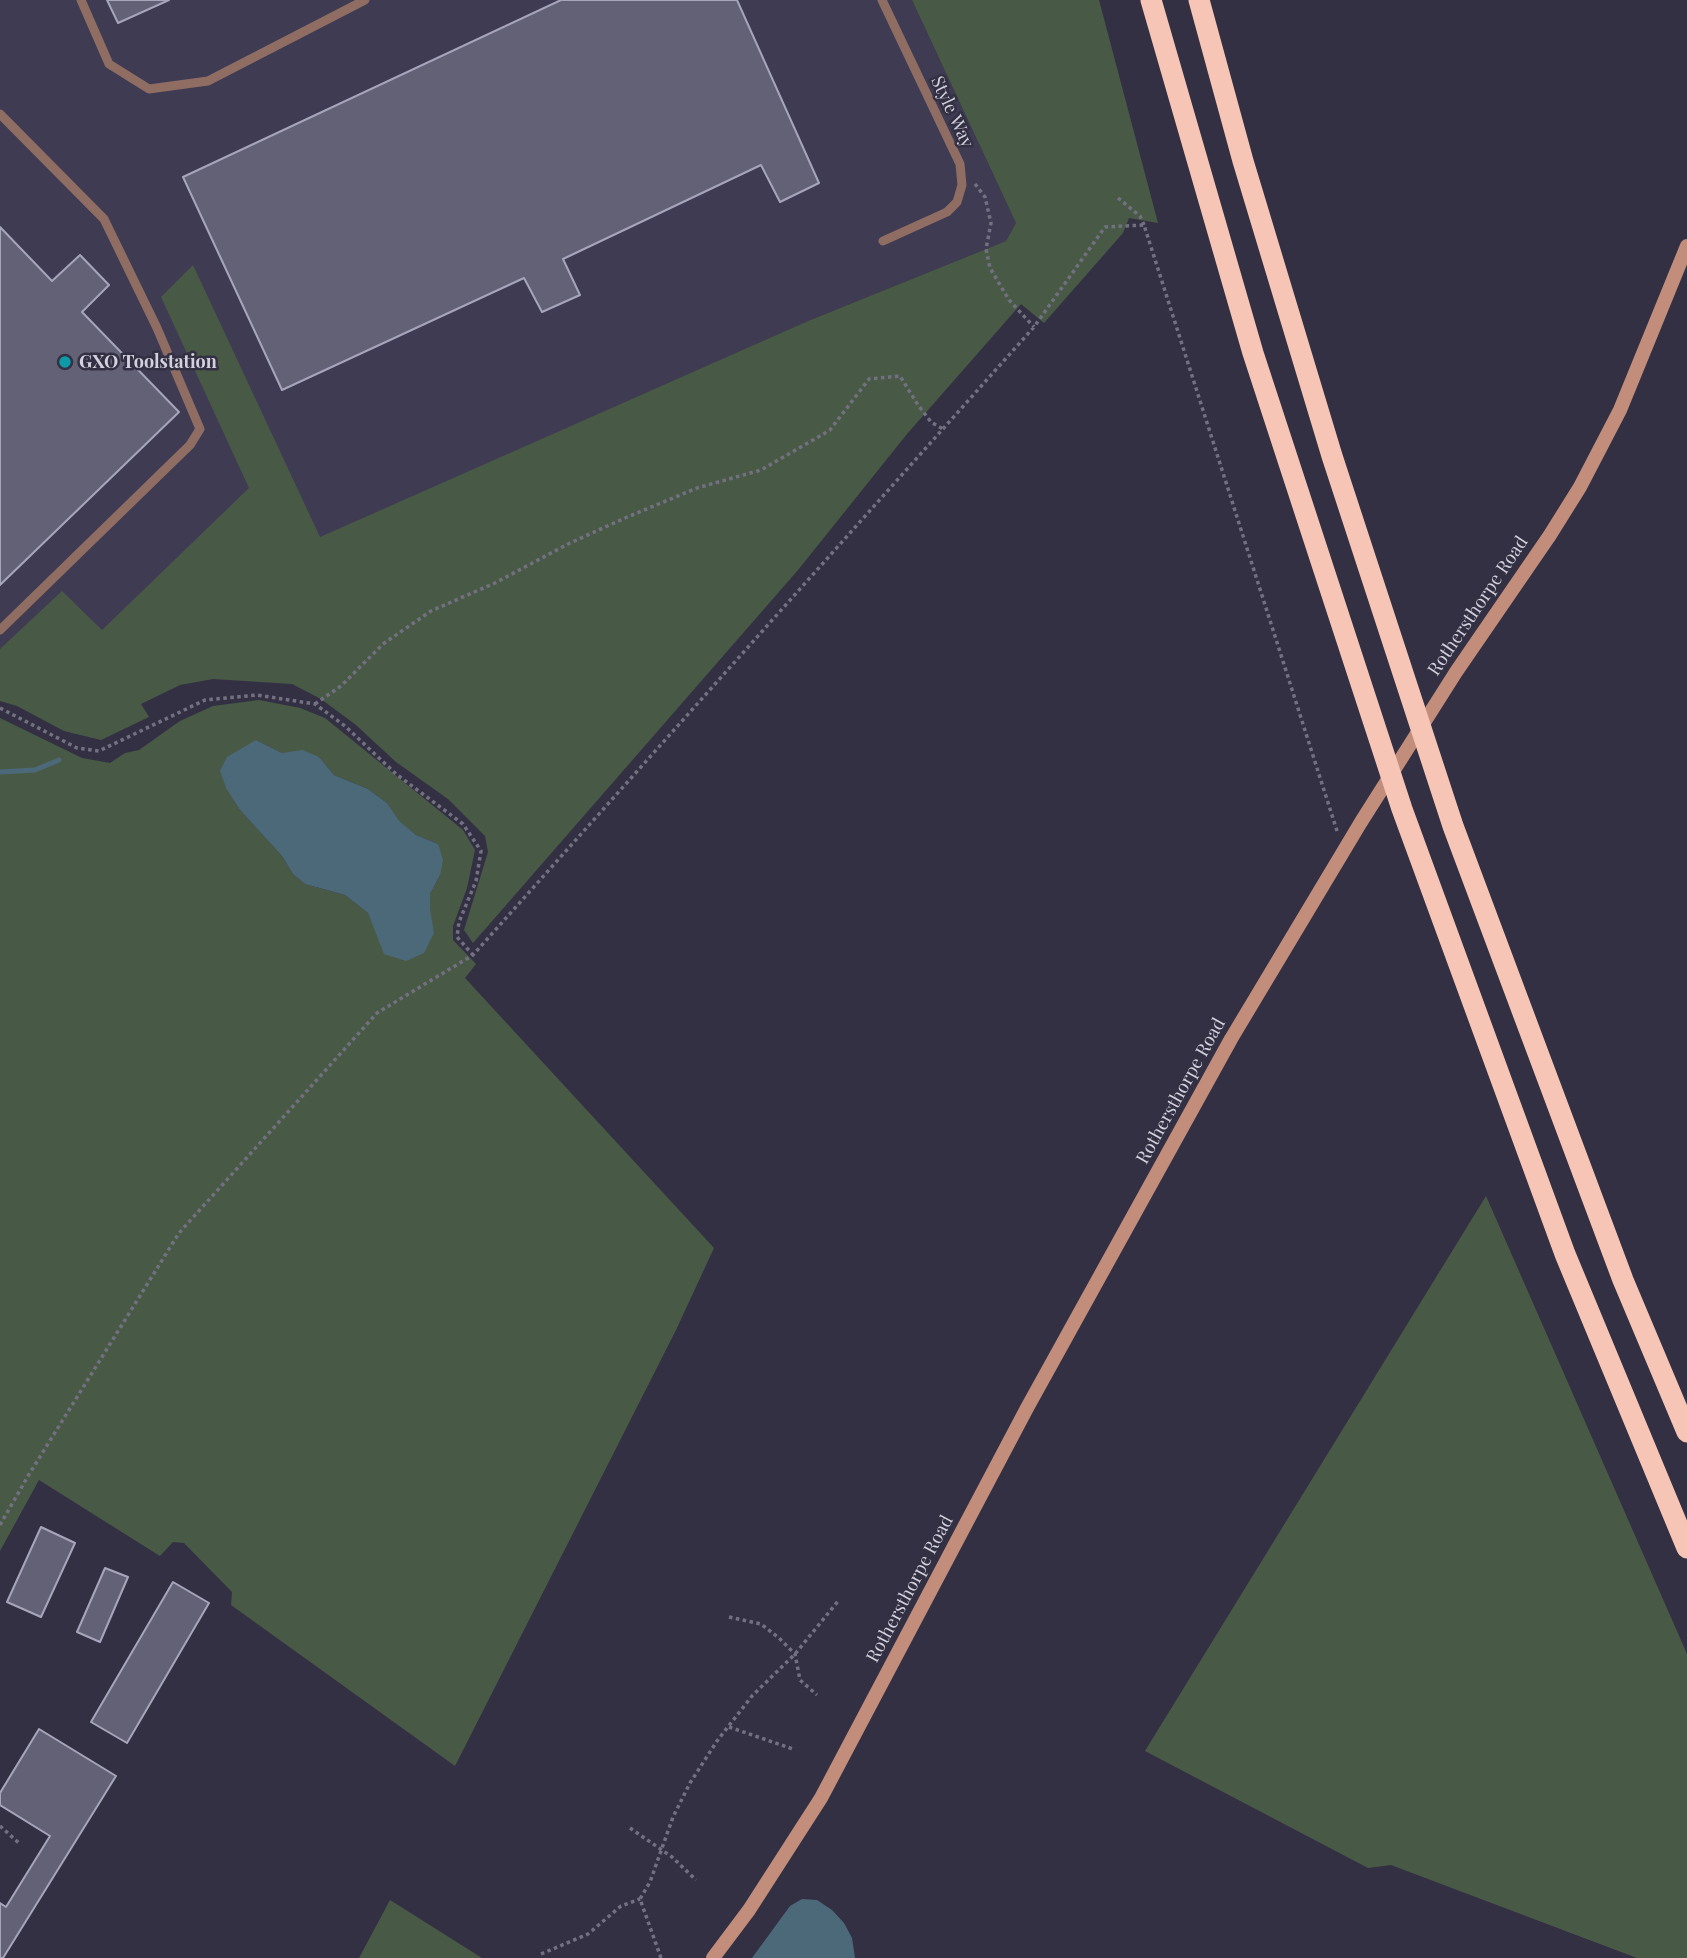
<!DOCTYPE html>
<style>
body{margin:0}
canvas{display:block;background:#333043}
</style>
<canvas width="1687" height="1958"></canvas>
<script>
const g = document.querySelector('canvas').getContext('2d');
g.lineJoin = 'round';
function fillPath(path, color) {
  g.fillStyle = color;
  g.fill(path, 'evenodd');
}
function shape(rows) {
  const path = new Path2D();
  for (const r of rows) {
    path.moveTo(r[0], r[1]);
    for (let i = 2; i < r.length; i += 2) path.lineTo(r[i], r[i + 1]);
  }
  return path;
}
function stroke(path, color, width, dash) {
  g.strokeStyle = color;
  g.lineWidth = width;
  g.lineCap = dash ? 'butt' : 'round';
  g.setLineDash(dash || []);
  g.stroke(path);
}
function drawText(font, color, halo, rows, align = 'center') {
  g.font = font + ' "Playfair Display",serif';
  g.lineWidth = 5;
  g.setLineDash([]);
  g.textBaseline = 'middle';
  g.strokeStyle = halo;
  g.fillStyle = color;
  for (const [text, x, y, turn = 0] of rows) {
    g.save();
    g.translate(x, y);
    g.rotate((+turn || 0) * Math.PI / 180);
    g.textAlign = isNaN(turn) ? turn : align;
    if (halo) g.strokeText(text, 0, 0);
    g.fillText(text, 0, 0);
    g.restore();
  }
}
fillPath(shape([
 [0,0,912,0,1016,223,1006,241,808,321,321,537,329,560,0,666]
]), '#3e3b53');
fillPath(shape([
 [912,0,1099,0,1158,223,1129,218,1123,233,1044,323,1021,304,907,434,798,570,473,943,464,930,488,852,485,836,448,799,396,762,356,725,321,699,292,684,213,679,180,685,141,704,149,717,101,740,64,731,17,706,0,701,0,649,62,591,102,630,249,488,161,297,193,265,320,537,808,321,1006,241,1016,223],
 [259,700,300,708,325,718,463,830,475,850,467,888,453,926,453,940,476,964,465,978,714,1248,676,1330,455,1766,231,1605,232,1592,184,1543,173,1542,160,1556,39,1480,0,1551,0,718,82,758,110,763,125,753,139,750,180,721,213,706],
 [256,740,282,753,319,757,334,775,368,789,387,803,398,821,416,835,438,844,440,875,430,894,429,909,434,933,376,931,368,913,345,895,305,884,293,874,282,856,240,810,227,790],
 [1486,1196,1687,1654,1687,1958,1637,1958,1391,1865,1368,1868,1145,1751],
 [390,1900,482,1958,359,1958]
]), '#485a46');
fillPath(shape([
 [256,740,282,753,302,750,319,757,334,775,368,789,387,803,399,821,416,835,438,844,443,860,440,875,430,894,430,909,434,933,424,953,406,961,384,954,368,913,345,895,305,884,293,874,282,856,240,810,227,790,220,771,227,757],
 [802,1899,817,1900,832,1910,844,1923,852,1938,855,1958,752,1958,790,1906]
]), '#4c697a');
stroke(shape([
 [0,772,35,770,59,760]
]), '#4c697a', 5);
const building = shape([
 [107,0,169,0,118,23,107,0],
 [561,0,737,0,819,183,780,202,761,165,563,259,580,295,542,312,524,278,282,390,183,177,561,0],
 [0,227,52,281,80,255,109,285,82,312,179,412,0,585,0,227],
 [41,1527,75,1543,41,1617,7,1602,41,1527],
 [105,1568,128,1577,100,1642,77,1632,105,1568],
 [173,1582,209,1603,127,1743,91,1722,173,1582],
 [39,1729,116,1776,3,1958,0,1958,0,1903,6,1907,50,1836,0,1805,0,1793,39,1729]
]);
fillPath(building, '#636176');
stroke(building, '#a6a5bb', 2);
stroke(shape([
 [975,184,985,197,991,223,986,249,990,268,1009,300,1034,327],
 [1118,198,1140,216,1144,225],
 [315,704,341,686,383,644,431,611,495,583,568,544,625,518,697,488,761,470,830,430,869,379,900,376,918,405,931,422,943,429],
 [0,708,77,748,99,751,205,700,257,695,315,704,345,726,396,774,463,824,481,851,476,881,459,922,457,937,473,955],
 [0,1525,28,1476,179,1233,377,1013,473,955,1034,327,1105,227,1144,225,1338,834],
 [729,1617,761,1624,779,1638,795,1654,800,1680,817,1695],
 [729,1727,793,1749],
 [0,1826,20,1844],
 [630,1828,672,1857,696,1880],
 [541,1954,588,1934,621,1906,640,1899],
 [661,1958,640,1899,650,1882,673,1817,690,1783,717,1741,752,1696,795,1654,839,1600]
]), '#737181', 3.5, [3.5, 3.5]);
stroke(shape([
 [81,0,109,64,149,89,208,81,365,0],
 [882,0,960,164,962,185,957,202,947,212,883,241],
 [0,114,104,219,157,328,200,429,190,445,0,630]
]), '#8f6d62', 9);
stroke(shape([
 [713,1958,749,1910,821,1798,1027,1408,1231,1039,1361,822,1456,672,1550,535,1580,487,1620,410,1687,246]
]), '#c28d7b', 14);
stroke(shape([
 [1151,0,1253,353,1402,809,1565,1254,1687,1548],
 [1199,0,1243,161,1332,456,1453,826,1623,1280,1687,1432]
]), '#f7c5b5', 21);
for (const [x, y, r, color] of [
 [65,362,7,"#0f9aa8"]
]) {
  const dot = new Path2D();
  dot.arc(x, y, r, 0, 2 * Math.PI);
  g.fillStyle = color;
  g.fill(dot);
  stroke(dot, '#333043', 2.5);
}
drawText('18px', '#d2d1dd', '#333043', [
 ["Style Way",952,112,65],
 ["Rothersthorpe Road",1478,606,-56],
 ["Rothersthorpe Road",1181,1091,-61],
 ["Rothersthorpe Road",910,1589,-62]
]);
drawText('bold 18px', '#d2d1dd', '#333043', [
 ["GXO Toolstation",79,362]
], 'left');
</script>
